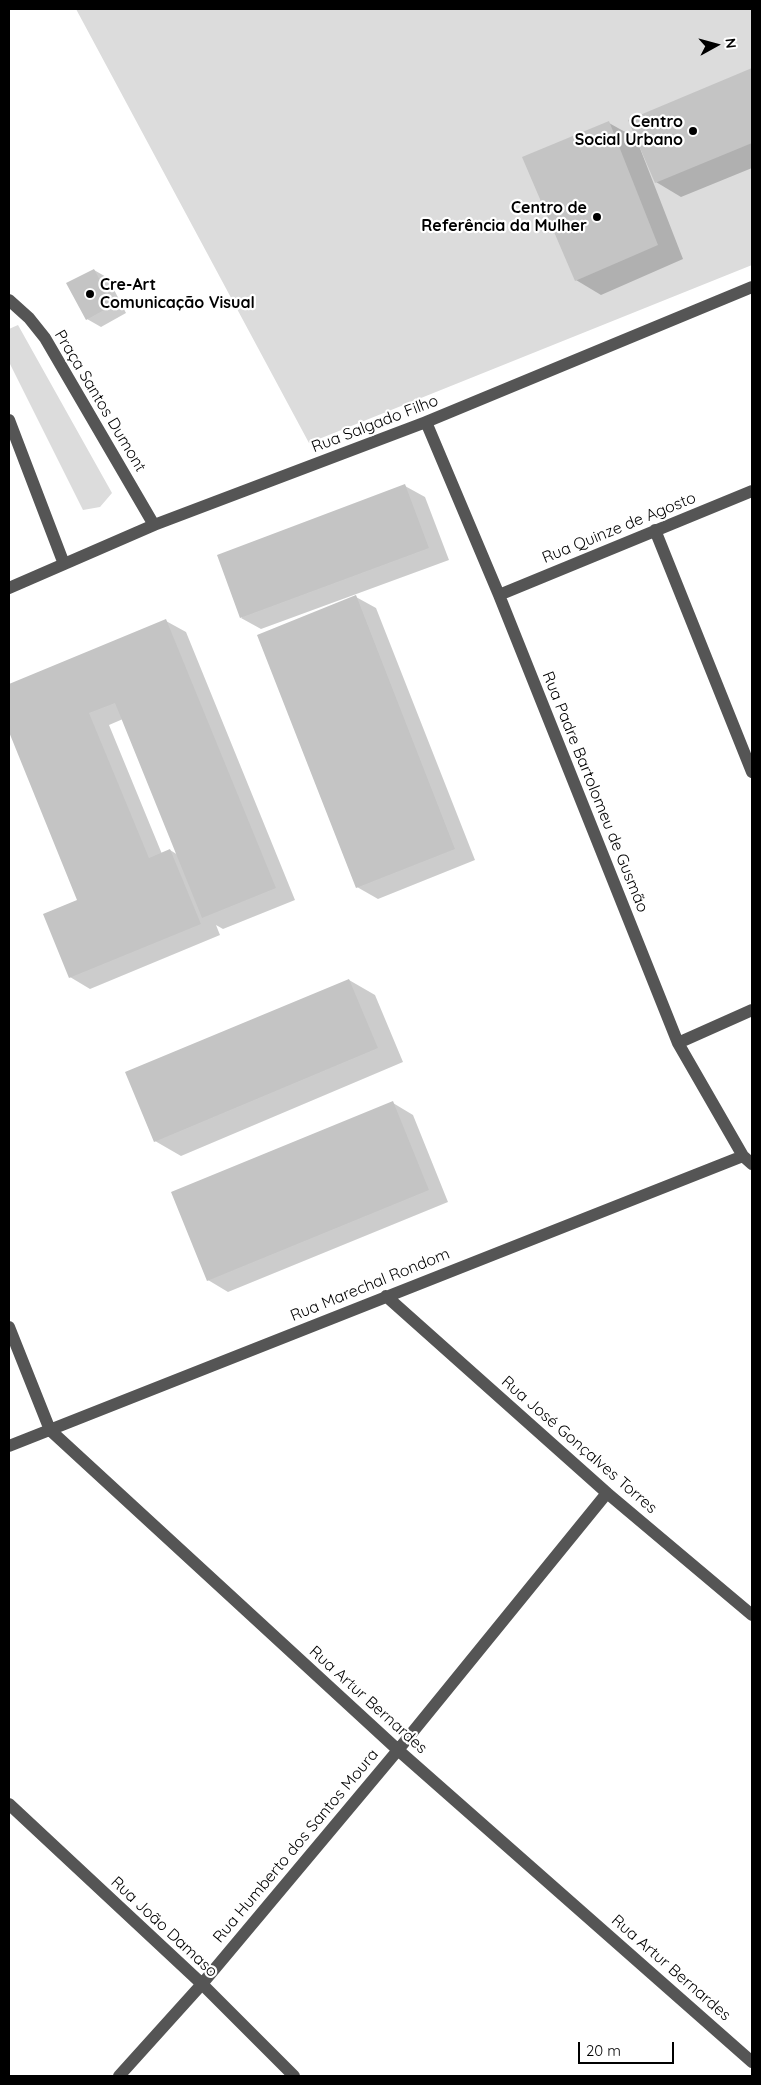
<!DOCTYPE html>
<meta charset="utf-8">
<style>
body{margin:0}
#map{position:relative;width:761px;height:2085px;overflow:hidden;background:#fff;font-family:Quicksand,sans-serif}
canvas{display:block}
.frame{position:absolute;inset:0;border:10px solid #000;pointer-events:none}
.north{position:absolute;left:691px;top:20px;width:50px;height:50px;-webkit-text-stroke:4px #fff;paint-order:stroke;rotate:83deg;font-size:14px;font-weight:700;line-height:20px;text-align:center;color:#000}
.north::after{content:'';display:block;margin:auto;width:18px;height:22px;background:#000;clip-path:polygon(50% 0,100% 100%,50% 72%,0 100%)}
.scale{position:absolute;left:578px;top:2042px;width:96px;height:22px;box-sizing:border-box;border:2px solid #000;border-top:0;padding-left:6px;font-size:15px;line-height:18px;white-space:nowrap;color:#000;-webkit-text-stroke:4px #fff;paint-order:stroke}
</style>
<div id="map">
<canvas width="761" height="2085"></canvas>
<div class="frame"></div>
<div class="north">N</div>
<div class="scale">20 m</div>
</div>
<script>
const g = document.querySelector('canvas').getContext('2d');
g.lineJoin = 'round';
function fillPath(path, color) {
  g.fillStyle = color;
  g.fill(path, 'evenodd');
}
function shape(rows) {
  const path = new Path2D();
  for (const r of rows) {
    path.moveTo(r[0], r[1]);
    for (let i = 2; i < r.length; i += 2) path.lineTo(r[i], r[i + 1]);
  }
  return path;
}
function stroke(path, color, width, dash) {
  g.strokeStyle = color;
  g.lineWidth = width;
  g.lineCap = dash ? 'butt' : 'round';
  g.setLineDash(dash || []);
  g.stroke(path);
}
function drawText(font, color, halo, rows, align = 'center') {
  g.font = font + ' Quicksand,sans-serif';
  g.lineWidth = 4.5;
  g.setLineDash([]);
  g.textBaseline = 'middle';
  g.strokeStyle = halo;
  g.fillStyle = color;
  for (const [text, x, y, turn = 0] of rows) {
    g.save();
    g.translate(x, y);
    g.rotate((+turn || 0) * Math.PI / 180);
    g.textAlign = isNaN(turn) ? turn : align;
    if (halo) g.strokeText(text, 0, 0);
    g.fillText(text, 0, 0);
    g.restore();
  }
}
fillPath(shape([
 [76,9,752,9,752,265,309,443],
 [18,325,112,493,100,507,83,510,9,362,9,329]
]), '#dcdcdc');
fillPath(shape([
 [752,70,752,168,681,197,656,182,630,120],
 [609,123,636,138,683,259,601,295,576,280],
 [94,270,108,278,126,313,101,327,87,319],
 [405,486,425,497,449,560,261,629,241,618],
 [356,597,376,608,475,860,378,899,357,887],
 [166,621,186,632,295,900,223,929,216,925,220,935,90,989,70,977,79,901,9,728,9,685],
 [123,719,178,855,170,850,162,854,109,725],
 [349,980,375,995,403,1062,181,1156,155,1141],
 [393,1103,413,1115,448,1202,228,1292,208,1280]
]), '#0003');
fillPath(shape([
 [752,68,752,143,655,183,628,120],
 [609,121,658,245,575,281,522,157],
 [94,269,113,305,86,320,66,283],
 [405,484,429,548,240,618,217,555],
 [356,595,455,849,356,888,257,635],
 [166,619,276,888,202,918,115,703,89,713,149,858,170,849,201,924,69,978,43,914,77,900,9,732,9,684],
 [349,979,378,1048,154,1142,125,1072],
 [393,1101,429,1190,207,1281,171,1192]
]), '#c4c4c4');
stroke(shape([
 [9,300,29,318,45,338,154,525],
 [9,420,64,564],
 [426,422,499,595,678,1043,743,1156,752,1164],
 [655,530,752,772],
 [9,588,154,525,426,422,752,287],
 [499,595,752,491],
 [678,1043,752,1010],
 [386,1296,607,1493,752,1615],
 [9,1327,50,1430,398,1750,752,2062],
 [9,1446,743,1156],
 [9,1804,202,1984,294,2076],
 [119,2076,202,1984,398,1750,607,1493]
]), '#555', 12);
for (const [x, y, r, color] of [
 [693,131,5,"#000"],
 [597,217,5,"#000"],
 [90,294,5,"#000"]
]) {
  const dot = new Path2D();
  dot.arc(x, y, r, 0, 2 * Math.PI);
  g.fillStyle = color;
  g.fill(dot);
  stroke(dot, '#fff', 2);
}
drawText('bold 16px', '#000', '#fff', [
 ["Centro",683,122],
 ["Social Urbano",683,140],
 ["Centro de",587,208],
 ["Referência da Mulher",587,226],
 ["Cre-Art",100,285,"left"],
 ["Comunicação Visual",100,303,"left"]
], 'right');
drawText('16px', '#000', '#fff', [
 ["Praça Santos Dumont",100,401,59],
 ["Rua Salgado Filho",375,424,-21],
 ["Rua Quinze de Agosto",619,528,-22],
 ["Rua Padre Bartolomeu de Gusmão",595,792,68],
 ["Rua Marechal Rondom",370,1285,-22],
 ["Rua José Gonçalves Torres",579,1445,41],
 ["Rua Artur Bernardes",368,1700,42],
 ["Rua Humberto dos Santos Moura",296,1846,-50],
 ["Rua João Damaso",164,1927,43],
 ["Rua Artur Bernardes",671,1968,41]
]);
</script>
